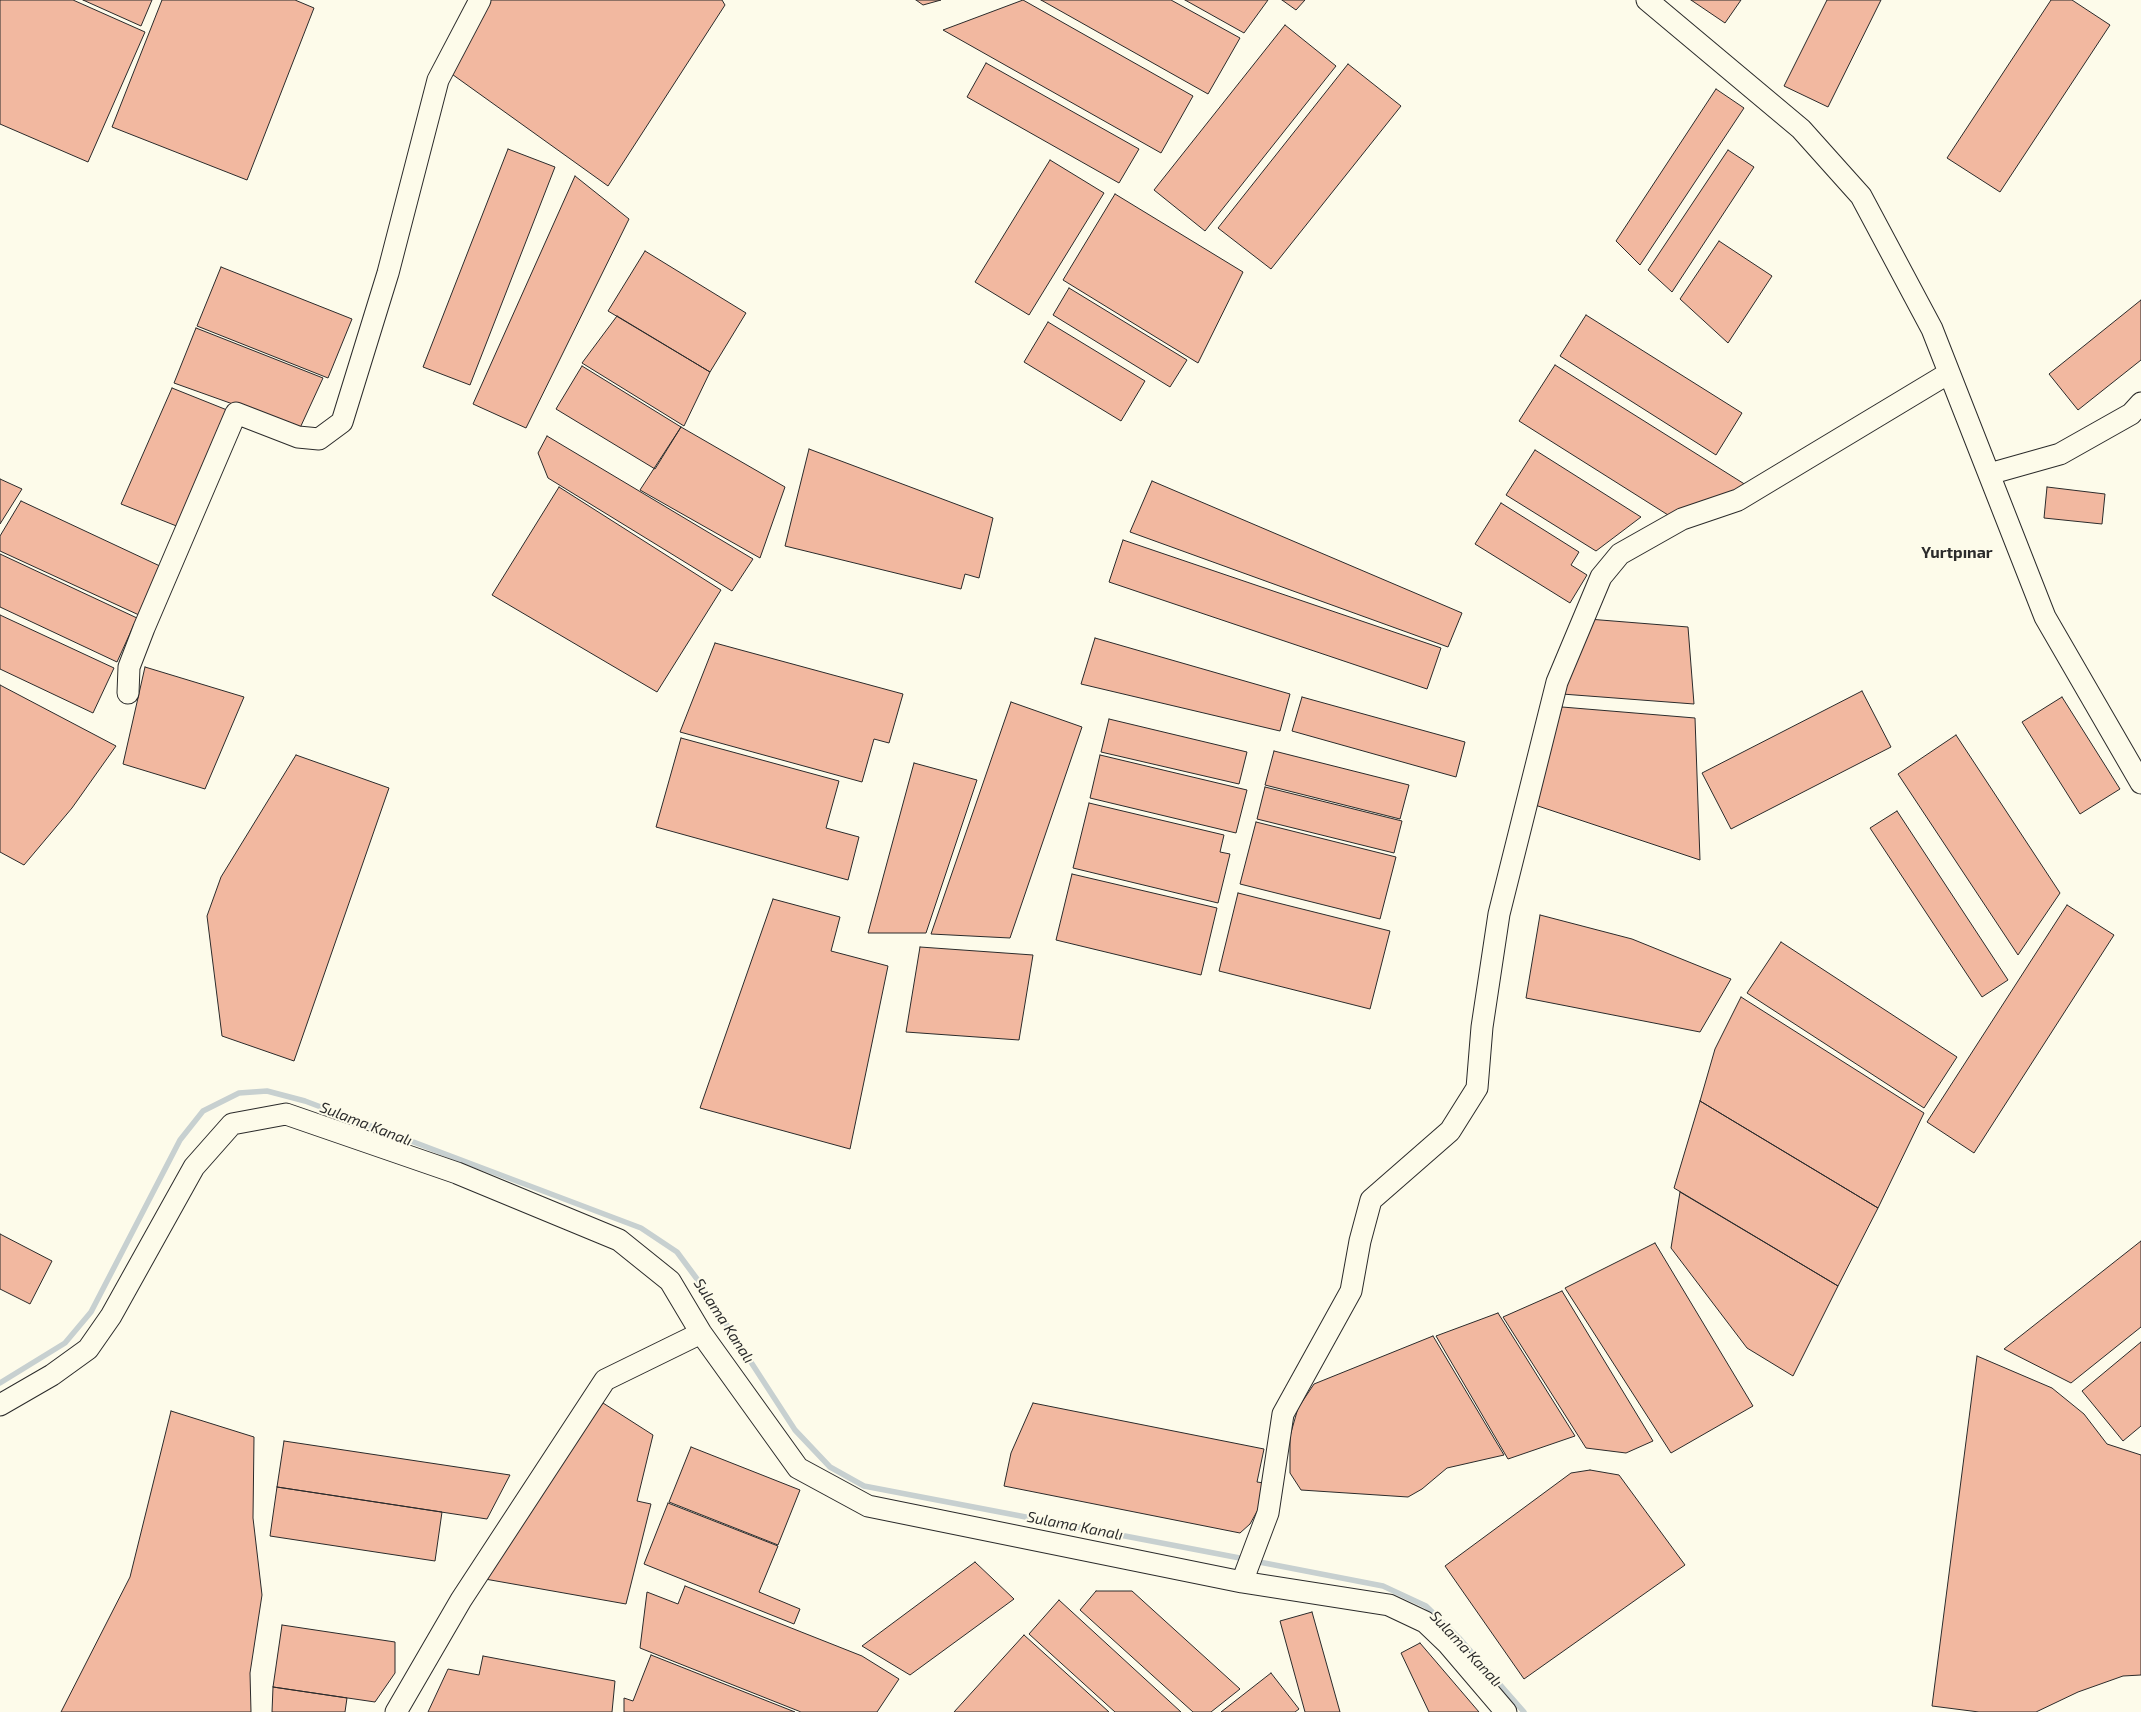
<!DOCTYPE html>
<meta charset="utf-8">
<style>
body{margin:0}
canvas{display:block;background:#fdfbea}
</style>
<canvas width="2141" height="1712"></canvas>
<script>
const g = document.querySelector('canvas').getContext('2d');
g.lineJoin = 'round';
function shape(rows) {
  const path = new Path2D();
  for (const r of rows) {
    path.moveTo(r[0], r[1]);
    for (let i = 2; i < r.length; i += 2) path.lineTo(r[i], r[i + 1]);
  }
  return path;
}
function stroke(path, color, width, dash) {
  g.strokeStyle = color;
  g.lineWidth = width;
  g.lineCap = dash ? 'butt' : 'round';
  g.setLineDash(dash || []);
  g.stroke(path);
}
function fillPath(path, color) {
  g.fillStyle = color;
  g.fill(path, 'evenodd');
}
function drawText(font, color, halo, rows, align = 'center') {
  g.font = font + ' "Exo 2",sans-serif';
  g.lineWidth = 4;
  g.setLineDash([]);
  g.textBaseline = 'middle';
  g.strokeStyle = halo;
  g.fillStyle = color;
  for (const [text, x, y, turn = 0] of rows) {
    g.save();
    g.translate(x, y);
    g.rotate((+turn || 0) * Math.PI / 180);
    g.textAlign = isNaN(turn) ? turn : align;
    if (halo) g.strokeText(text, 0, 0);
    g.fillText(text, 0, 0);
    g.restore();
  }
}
stroke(shape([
 [0,1383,65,1343,91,1312,180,1140,203,1111,239,1093,267,1091,305,1101,641,1228,677,1252,697,1279,795,1430,830,1467,864,1486,1245,1559],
 [1254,1561,1383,1586,1426,1606,1460,1639,1524,1712]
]), '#c7d0d0', 5.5);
const building = shape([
 [0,0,73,0,145,32,88,162,0,124,0,0],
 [83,0,152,0,141,26,83,0],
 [162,0,295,0,314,8,247,180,112,127,162,0],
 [489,0,722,0,725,5,608,186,449,72,489,0],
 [916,0,941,0,923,5,916,0],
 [1023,0,1193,96,1161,153,943,30,1023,0],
 [1041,0,1171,0,1240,38,1208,94,1041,0],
 [1185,0,1268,0,1244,33,1185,0],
 [1282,0,1305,0,1296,10,1282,0],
 [1691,0,1741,0,1725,23,1691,0],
 [1827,0,1881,0,1828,107,1784,86,1827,0],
 [2051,0,2072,0,2110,25,2000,192,1947,158,2051,0],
 [1285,25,1336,66,1205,231,1154,190,1285,25],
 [986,63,1139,149,1119,183,967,97,986,63],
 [1348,64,1401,106,1271,269,1218,228,1348,64],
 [1716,89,1744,108,1640,265,1616,241,1716,89],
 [508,149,555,167,470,385,423,367,508,149],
 [1728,150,1754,167,1672,292,1648,270,1728,150],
 [1050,160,1104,193,1029,315,975,282,1050,160],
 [575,176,629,219,526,428,473,404,575,176],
 [1115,194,1243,272,1198,363,1063,280,1115,194],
 [1719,241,1772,276,1728,343,1680,299,1719,241],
 [645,251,746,313,710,372,608,311,645,251],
 [221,267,352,319,328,378,197,326,221,267],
 [1069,288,1187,360,1170,387,1053,315,1069,288],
 [2141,300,2141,360,2078,410,2049,374,2141,300],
 [1586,315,1742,413,1716,455,1560,356,1586,315],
 [617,316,710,372,684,426,582,363,617,316],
 [1048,322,1145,381,1121,421,1024,362,1048,322],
 [196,328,323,378,300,428,174,383,196,328],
 [1555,365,1746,485,1676,520,1519,421,1555,365],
 [582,366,681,427,655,469,556,409,582,366],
 [172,388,227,410,179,527,121,504,172,388],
 [681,427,785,487,760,558,640,490,681,427],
 [547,436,753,559,732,591,548,478,538,453,547,436],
 [809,449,993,518,979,578,965,574,961,589,785,546,809,449],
 [1535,450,1641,517,1596,551,1506,495,1535,450],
 [0,479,22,489,0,524,0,479],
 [1152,481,1462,613,1448,647,1130,532,1152,481],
 [559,487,721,590,657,692,492,595,559,487],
 [2047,487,2105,494,2102,524,2044,518,2047,487],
 [21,501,162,567,139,615,0,551,0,536,21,501],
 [1501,503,1579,552,1571,565,1587,575,1570,603,1475,544,1501,503],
 [1123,540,1441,648,1427,689,1109,582,1123,540],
 [0,554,137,618,117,662,0,607,0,554],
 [0,615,114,668,93,713,0,669,0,615],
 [1588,619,1688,627,1694,704,1562,694,1588,619],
 [1095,638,1290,694,1280,731,1081,684,1095,638],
 [715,643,903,694,889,743,874,739,862,782,680,732,715,643],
 [145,667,244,697,205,789,123,764,145,667],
 [0,685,116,746,72,808,24,865,0,852,0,685],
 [1862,691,1891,747,1731,829,1702,773,1862,691],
 [1302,697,1465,742,1456,777,1292,731,1302,697],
 [2062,697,2120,789,2080,814,2022,722,2062,697],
 [1011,702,1082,727,1010,938,931,934,1011,702],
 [1562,707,1695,718,1700,860,1532,804,1562,707],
 [1109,719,1247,752,1239,784,1101,752,1109,719],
 [1956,735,2060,893,2018,955,1898,774,1956,735],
 [681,738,839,781,826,828,859,837,848,880,656,827,681,738],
 [1274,751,1409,785,1400,819,1265,785,1274,751],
 [296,755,389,788,294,1061,222,1036,207,916,221,877,296,755],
 [1100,755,1247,790,1236,833,1090,798,1100,755],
 [914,763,977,780,926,933,868,933,914,763],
 [1265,787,1402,821,1394,853,1257,819,1265,787],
 [1089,803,1224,835,1220,852,1230,854,1218,903,1073,868,1089,803],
 [1897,811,2008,980,1982,997,1870,828,1897,811],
 [1256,822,1396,857,1380,919,1240,884,1256,822],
 [1072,874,1217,908,1201,975,1056,940,1072,874],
 [1238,893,1390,931,1370,1009,1219,971,1238,893],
 [773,899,840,917,831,951,888,966,850,1149,700,1108,773,899],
 [2067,905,2114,935,1974,1153,1927,1122,2067,905],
 [1540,915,1632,939,1731,979,1700,1032,1526,998,1540,915],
 [1781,942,1957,1057,1924,1108,1747,993,1781,942],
 [920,947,1033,955,1019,1040,906,1032,920,947],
 [1741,997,1924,1113,1878,1208,1700,1101,1715,1049,1741,997],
 [1700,1101,1878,1208,1838,1286,1674,1188,1700,1101],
 [1680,1192,1838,1286,1793,1376,1747,1348,1671,1248,1680,1192],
 [0,1234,52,1261,30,1304,0,1289,0,1234],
 [2141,1241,2141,1327,2071,1383,2004,1349,2141,1241],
 [1655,1243,1753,1406,1671,1453,1565,1288,1655,1243],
 [1562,1291,1653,1441,1626,1453,1586,1448,1503,1317,1562,1291],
 [1498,1313,1575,1436,1508,1459,1436,1336,1498,1313],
 [1433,1336,1504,1455,1447,1468,1422,1489,1408,1497,1301,1490,1290,1473,1290,1436,1298,1408,1314,1384,1433,1336],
 [2141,1342,2141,1426,2123,1441,2082,1391,2141,1342],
 [1977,1356,2052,1388,2084,1414,2107,1444,2141,1455,2141,1675,2123,1676,2078,1692,2036,1712,1979,1712,1932,1706,1977,1356],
 [603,1403,653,1435,637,1501,651,1504,626,1604,485,1579,548,1478,603,1403],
 [1033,1403,1264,1449,1257,1482,1264,1483,1260,1506,1250,1524,1240,1533,1004,1486,1011,1453,1033,1403],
 [171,1411,254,1437,253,1518,262,1595,250,1673,251,1712,61,1712,130,1577,171,1411],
 [284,1441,510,1475,487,1519,277,1487,284,1441],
 [691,1447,800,1490,778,1545,669,1502,691,1447],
 [1590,1470,1619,1475,1685,1565,1524,1679,1445,1566,1571,1473,1590,1470],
 [277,1487,442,1512,435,1561,270,1536,277,1487],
 [668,1503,778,1546,759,1592,800,1609,794,1624,644,1564,668,1503],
 [975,1562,1014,1599,910,1675,862,1646,975,1562],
 [685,1586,862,1656,899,1679,877,1712,801,1712,640,1648,647,1592,678,1604,685,1586],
 [1096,1591,1132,1591,1240,1689,1211,1712,1193,1712,1080,1610,1096,1591],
 [1059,1600,1181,1712,1115,1712,1029,1634,1059,1600],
 [1312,1612,1340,1712,1305,1712,1280,1621,1312,1612],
 [282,1625,395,1642,395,1673,375,1702,273,1687,282,1625],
 [1024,1635,1109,1712,954,1712,1024,1635],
 [1420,1643,1479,1712,1429,1712,1401,1653,1420,1643],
 [651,1655,795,1712,624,1712,624,1698,633,1701,651,1655],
 [483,1656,615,1681,612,1712,428,1712,448,1669,479,1675,483,1656],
 [1271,1673,1299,1709,1295,1712,1221,1712,1271,1673],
 [273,1687,347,1698,345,1712,272,1712,273,1687]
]);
fillPath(building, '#f2b8a0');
stroke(building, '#2b2b2b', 1);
const minor = shape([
 [1647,0,1801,129,1861,196,1932,329,2045,617,2141,783],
 [1989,474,2060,454,2131,414,2141,403],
 [128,693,129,667,144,628,236,413,298,437,319,439,342,422,388,273,438,80,480,0],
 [0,1405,52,1375,88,1349,111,1316,194,1167,232,1124,286,1114,457,1173,619,1240,670,1281,701,1333,798,1468,868,1506,1242,1582,1389,1605,1425,1622,1448,1644,1506,1712],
 [1242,1582,1268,1513,1283,1414,1351,1291,1360,1241,1371,1200,1450,1131,1477,1088,1482,1027,1499,914,1557,682,1601,577,1620,554,1682,519,1738,500,1949,373],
 [396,1712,461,1600,605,1380,701,1333]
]);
stroke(minor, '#2b2b2b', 23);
stroke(minor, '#fdfbea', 21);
drawText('italic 15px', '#2b2b2b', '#fdfbea', [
 ["Sulama Kanalı",366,1124,21],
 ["Sulama Kanalı",724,1321,57],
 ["Sulama Kanalı",1075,1526,11],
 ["Sulama Kanalı",1466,1649,47]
]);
drawText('bold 16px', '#2b2b2b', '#fdfbea', [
 ["Yurtpınar",1957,553]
]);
</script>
